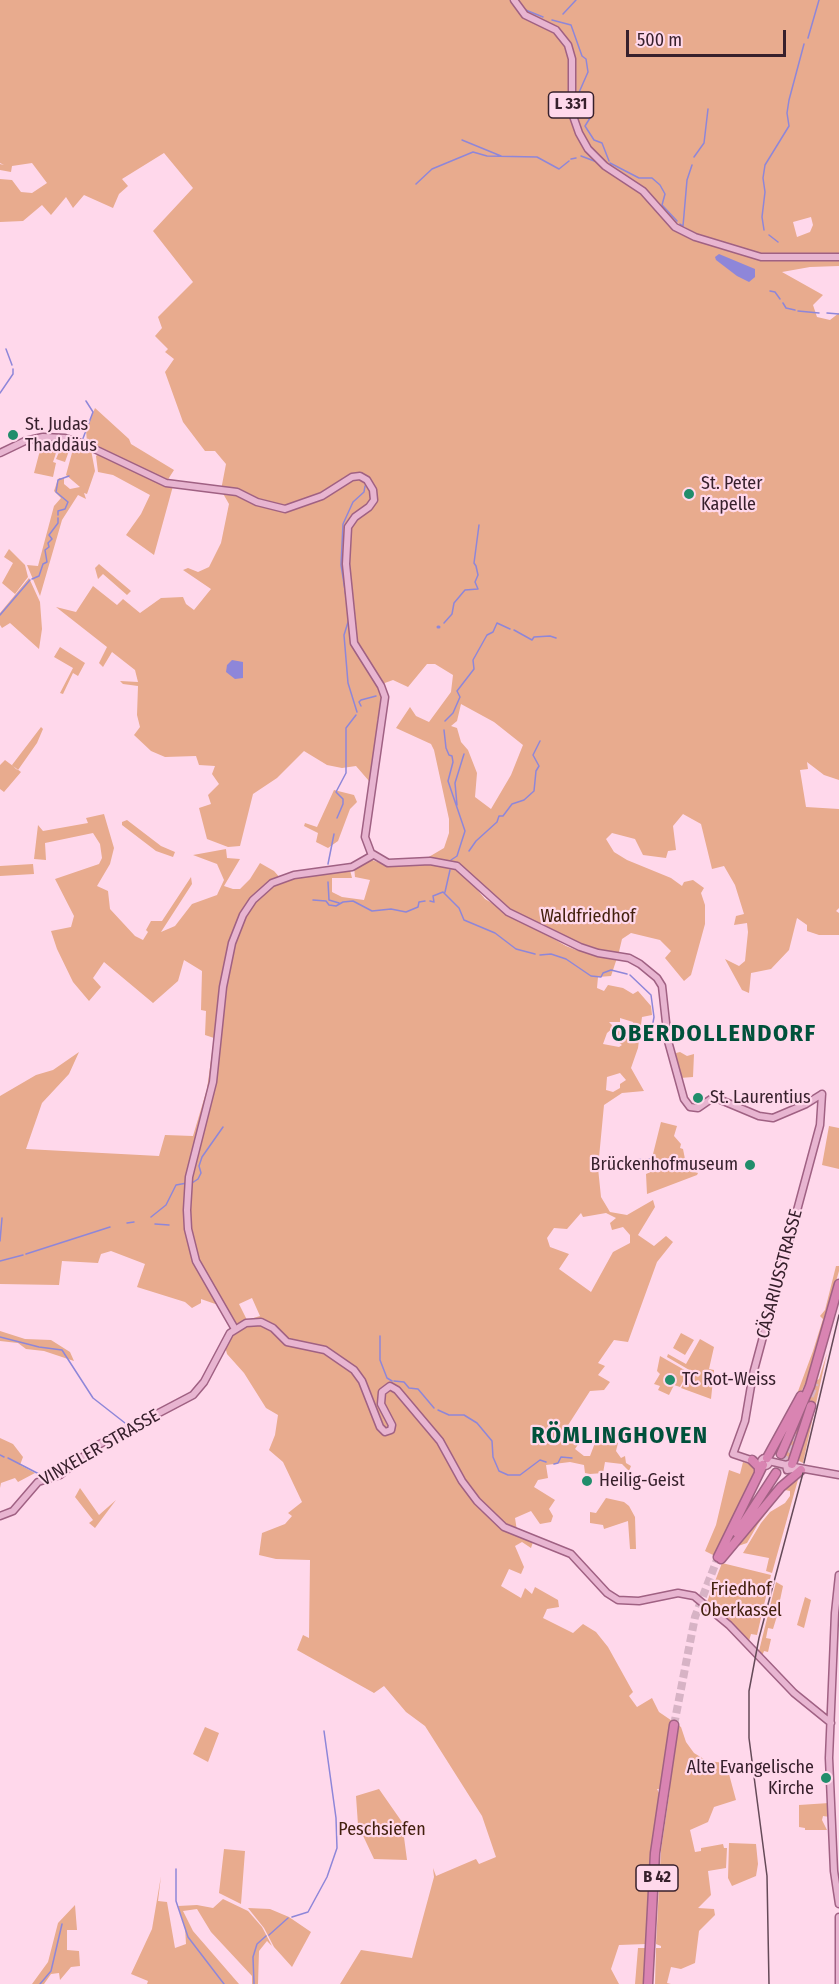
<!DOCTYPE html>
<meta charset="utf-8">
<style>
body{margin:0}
#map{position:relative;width:839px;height:1984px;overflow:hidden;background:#ffd8eb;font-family:"Fira Sans Condensed",sans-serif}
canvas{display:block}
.scale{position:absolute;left:626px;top:30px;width:160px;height:27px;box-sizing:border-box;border:3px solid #37202c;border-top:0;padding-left:8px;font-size:18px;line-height:21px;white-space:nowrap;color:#37202c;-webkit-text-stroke:4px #ffd8eb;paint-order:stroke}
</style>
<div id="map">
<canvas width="839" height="1984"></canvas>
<div class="scale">500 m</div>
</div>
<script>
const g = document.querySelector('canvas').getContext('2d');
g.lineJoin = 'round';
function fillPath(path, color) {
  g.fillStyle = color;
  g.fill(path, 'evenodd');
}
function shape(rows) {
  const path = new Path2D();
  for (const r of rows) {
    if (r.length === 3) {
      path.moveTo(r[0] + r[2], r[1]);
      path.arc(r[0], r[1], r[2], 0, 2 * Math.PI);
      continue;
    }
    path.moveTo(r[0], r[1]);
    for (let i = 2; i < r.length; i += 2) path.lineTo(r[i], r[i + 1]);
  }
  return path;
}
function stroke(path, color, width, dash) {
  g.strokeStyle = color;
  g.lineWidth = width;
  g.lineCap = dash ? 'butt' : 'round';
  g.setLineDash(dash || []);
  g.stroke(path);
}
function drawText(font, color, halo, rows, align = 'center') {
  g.font = font + ' "Fira Sans Condensed",sans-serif';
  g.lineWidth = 4.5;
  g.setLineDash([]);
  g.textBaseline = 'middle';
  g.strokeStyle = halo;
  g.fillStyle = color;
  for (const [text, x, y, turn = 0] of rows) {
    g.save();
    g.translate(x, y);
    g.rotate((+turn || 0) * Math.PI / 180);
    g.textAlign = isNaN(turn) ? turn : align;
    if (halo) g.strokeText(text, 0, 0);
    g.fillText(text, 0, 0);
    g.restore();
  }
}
fillPath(shape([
 [0,0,512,0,521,13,556,32,567,45,570,66,570,112,584,146,643,194,671,227,753,257,775,261,839,258,839,266,810,267,782,272,823,295,813,305,817,317,830,320,839,313,839,780,824,775,807,762,808,769,800,770,806,807,839,809,839,908,836,911,839,913,839,935,819,935,807,931,807,925,797,918,789,950,771,969,751,973,749,993,742,990,725,959,739,966,745,961,748,932,747,923,734,925,736,916,744,914,735,885,724,866,712,869,701,824,683,814,673,826,676,850,668,851,666,858,643,855,635,839,612,833,606,839,614,852,627,860,671,878,682,886,684,882,693,880,704,888,701,893,705,905,705,924,691,975,684,981,665,958,671,951,660,940,631,933,622,939,618,956,596,952,505,908,465,868,457,864,427,858,444,848,449,833,449,819,434,750,431,744,396,728,410,707,416,716,429,722,451,692,453,675,435,664,427,664,408,687,393,680,382,684,382,706,377,721,378,730,369,781,356,766,342,768,327,765,304,751,277,778,253,794,240,846,228,847,207,839,199,808,211,804,208,795,219,784,212,774,215,766,199,765,196,756,165,757,151,751,134,735,140,727,137,715,138,686,123,684,120,681,138,682,135,670,112,652,103,667,99,663,107,647,56,607,76,612,93,586,117,605,123,599,140,613,161,598,183,597,186,604,194,610,211,589,183,570,188,568,198,572,209,567,221,543,229,504,221,490,226,464,215,451,205,451,183,422,165,372,174,359,165,352,168,349,155,336,162,328,158,317,193,282,153,231,193,188,164,153,122,179,128,186,119,194,113,208,84,195,73,208,66,197,51,215,42,205,23,221,0,222,0,179,12,180,21,192,32,193,47,183,32,163,12,166,11,172,0,170,0,164,4,165,0,163],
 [461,704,494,722,523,745,511,775,491,809,475,797,477,773,468,750,461,742,457,728,451,726,457,721],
 [515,0,839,0,839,254,762,255,699,235,674,221,588,147,574,115,567,40,524,12],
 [811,217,813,225,810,232,797,237,793,222],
 [95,408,129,439,131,444,174,470,167,481,87,442,86,430],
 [43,439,63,439,91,450,95,471,87,494,84,493,86,499,78,495,62,520,40,596,27,565,38,566,54,506,61,498,54,491,57,482,59,478,64,478,64,484,70,489,80,487,66,475,73,449,70,448,65,462,56,459,62,445,59,444,53,462,56,463,53,477,34,473],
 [99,453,173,486,154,555,126,535,141,514,150,495,113,475,98,472,96,456],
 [9,549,25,565,28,577,15,594,2,583,13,563,4,557],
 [99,564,131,591,127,595,103,574,98,579,95,568],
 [29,578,40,602,42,629,39,649,10,623,2,628,0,625,0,613],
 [60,647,85,663,78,676,73,673,63,694,60,693,73,668,54,657],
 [41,727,43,729,37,743,18,770,16,769,12,765],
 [5,760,21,772,4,792,0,789,0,765],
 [334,790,354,795,357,802,350,809,338,841,328,848,316,842,318,833,304,826,305,823,317,827],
 [104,814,114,848,110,864,97,886,108,891,110,909,135,936,143,940,148,932,146,930,151,921,162,921,191,877,192,884,161,932,175,926,192,904,217,895,224,880,217,864,193,855,226,849,227,858,240,859,224,886,233,889,240,889,250,879,260,863,274,871,282,880,350,870,352,878,332,878,332,892,342,897,364,900,370,880,355,877,354,867,372,860,383,864,412,865,430,862,452,866,466,876,485,899,566,946,576,950,617,958,611,976,598,977,597,988,604,991,608,985,623,988,633,994,638,991,651,1006,652,1015,642,1017,638,1048,631,1068,644,1091,622,1093,604,1105,598,1168,601,1197,610,1212,627,1215,653,1200,655,1207,638,1235,654,1246,666,1236,673,1242,657,1262,628,1342,614,1340,598,1363,605,1366,598,1375,610,1382,604,1390,590,1391,563,1433,579,1443,575,1449,584,1456,590,1456,598,1435,618,1443,616,1451,621,1458,625,1456,626,1463,631,1466,629,1471,622,1464,605,1462,603,1473,590,1474,585,1473,584,1465,570,1462,546,1465,548,1478,538,1480,534,1487,555,1500,549,1509,553,1516,551,1522,540,1524,531,1511,515,1518,518,1537,533,1542,531,1548,522,1542,515,1546,524,1567,521,1574,509,1569,501,1586,521,1598,525,1588,532,1594,535,1587,558,1600,559,1607,547,1609,543,1618,573,1633,583,1624,596,1632,608,1647,633,1692,629,1696,637,1707,652,1698,659,1712,681,1727,686,1742,694,1753,707,1761,726,1763,736,1800,714,1807,708,1822,690,1830,695,1852,701,1851,701,1848,723,1844,724,1848,727,1848,726,1868,708,1871,711,1895,698,1908,714,1909,715,1915,699,1931,695,1963,681,1969,671,1967,667,1983,671,1984,655,1984,656,1948,661,1948,661,1946,656,1944,661,1850,670,1789,657,1789,660,1795,651,1865,646,1944,619,1945,611,1969,619,1984,340,1984,361,1950,412,1958,434,1877,433,1868,436,1876,476,1859,479,1864,496,1857,482,1816,425,1726,406,1712,384,1686,374,1693,297,1650,303,1635,309,1638,310,1560,276,1559,259,1555,262,1533,285,1524,292,1516,288,1513,302,1502,283,1462,269,1450,275,1435,278,1415,266,1408,244,1373,227,1354,224,1342,237,1329,221,1306,201,1299,201,1303,192,1308,185,1302,137,1287,145,1264,111,1251,101,1254,98,1263,62,1261,59,1285,0,1284,0,1096,36,1075,53,1070,79,1052,69,1074,42,1103,26,1149,159,1156,165,1135,193,1136,207,1089,214,1038,205,1035,206,1011,201,1010,202,971,184,960,178,981,153,1003,104,962,93,978,101,987,89,1001,73,982,57,949,51,931,71,927,74,916,55,879,99,864,102,858,100,844,93,833,45,843,46,860,34,859,38,825,43,831,88,823,86,818],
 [620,1018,633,1022,632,1027,616,1032,615,1036,620,1035,618,1042,622,1045,619,1047,603,1044,607,1033,614,1027,609,1022,620,1022],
 [620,1073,626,1080,620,1084,620,1088,613,1092,606,1090,607,1077],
 [581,1213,583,1217,606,1213,616,1218,610,1223,612,1230,623,1227,630,1235,630,1243,613,1252,591,1292,559,1269,569,1254,550,1247,547,1238,554,1228,567,1229],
 [252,1298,260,1316,247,1320,239,1304],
 [127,820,161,846,175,852,173,857,156,851,122,825,122,822],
 [33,864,34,874,0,876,0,866],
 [680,1052,687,1056,694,1054,693,1077,680,1078,672,1054],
 [661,1122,677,1126,674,1136,681,1144,680,1148,683,1149,687,1169,698,1173,697,1175,647,1194,646,1174,653,1171,653,1154],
 [829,1126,839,1128,839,1169,822,1165],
 [836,1266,839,1266,839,1271,808,1378,788,1418,813,1351,823,1319,820,1316,825,1310],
 [0,1331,25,1339,51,1340,70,1352,74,1361,44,1351,26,1349,18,1343,0,1341],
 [681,1333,694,1340,685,1355,673,1348],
 [700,1339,714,1347,709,1369,714,1370,711,1399,681,1388,691,1371,667,1357,668,1354,686,1364],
 [827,1353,803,1463,791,1457,787,1459,783,1457,814,1382,819,1379],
 [660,1356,688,1372,680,1387,674,1385,669,1395,658,1390,660,1386,654,1384,660,1374,657,1371],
 [0,1438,13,1444,23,1457,20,1465,35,1473,18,1482,15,1478,1,1483,0,1488],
 [743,1462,755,1466,758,1472,715,1556,705,1551,716,1525,729,1470,740,1474],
 [799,1476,772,1573,766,1571,769,1558,743,1553,761,1523,770,1512,785,1503,790,1496,790,1491,785,1490,779,1496,758,1524,747,1543,735,1547,774,1499],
 [80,1488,99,1515,116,1500,95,1528,89,1523,93,1520,75,1497],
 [606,1498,624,1502,629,1506,635,1517,636,1549,630,1549,628,1521,604,1529,603,1525,590,1523,590,1512,596,1513],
 [722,1563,771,1575,757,1635,751,1634,749,1641,707,1602],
 [776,1582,783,1586,779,1605,774,1604,771,1615,777,1616,773,1629,768,1628,766,1638,771,1639,768,1652,764,1651,762,1656,766,1659,760,1654,759,1651],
 [805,1597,811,1600,804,1628,797,1625],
 [205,1727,219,1733,208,1762,193,1754],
 [379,1789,402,1822,407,1860,374,1859,358,1825,356,1796],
 [829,1803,830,1817,823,1816,822,1820,827,1830,805,1830,805,1828,799,1827,799,1805],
 [729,1843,756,1844,758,1864,756,1876,732,1886,728,1878],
 [224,1849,245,1851,241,1904,219,1893],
 [161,1876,158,1901,167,1902,175,1948,186,1944,185,1927,178,1906,197,1905,213,1908,223,1899,248,1911,262,1927,272,1946,267,1941,259,1951,258,1984,252,1984,252,1976,211,1932,197,1909,183,1911,193,1931,239,1984,147,1984,148,1981,131,1974,152,1929],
 [75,1905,77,1930,67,1930,67,1950,79,1951,80,1966,71,1967,60,1980,59,1973,51,1974,44,1984,32,1984,48,1962,58,1923],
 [248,1908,270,1909,289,1917,311,1932,292,1967,274,1947,264,1928],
 [638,1948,646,1948,643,1984,635,1984]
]), '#e8ab8e');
fillPath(shape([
 [719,254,755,269,755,277,749,282,737,276,716,260,715,257],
 [232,660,243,662,243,678,235,679,226,672,227,665]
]), '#8e86d9');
stroke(shape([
 [523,9,543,17],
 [563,14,576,0],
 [552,20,571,25,582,56,586,59,588,72,577,97,581,106,588,111,590,118,585,126,594,140,602,143,609,161],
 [808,38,819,0],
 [462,140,501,156],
 [581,156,597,162],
 [694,157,704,143,708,109],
 [571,159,576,158],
 [610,163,639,178,652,178,660,185,665,194,662,205,677,221],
 [416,184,432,169,473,152,487,156,537,157,559,169,569,161],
 [680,224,683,226,687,180,692,165],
 [764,230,762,217,765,192,763,178,765,165,789,126,787,113,789,100,804,44],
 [769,235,778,242],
 [770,291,775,292,780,299],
 [783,303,786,308,795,310],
 [798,311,819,313],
 [827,313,839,314],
 [6,349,12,365],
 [0,393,13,374,13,369],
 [82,441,93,412,86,401],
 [58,515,58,511,65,509,68,502,56,492,58,480,69,476],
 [32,579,39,576,43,564,47,562,45,550,49,547,48,543,52,539,49,535,58,523,58,518],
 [348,609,341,565,343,524,353,502,364,492,365,486],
 [0,615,30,580],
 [349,619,344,635,348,683,357,712],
 [444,623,452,614,454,603,465,590,478,589,475,582,478,575,476,566,474,563,479,525],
 [514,630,532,640,534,637,550,636,556,638],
 [361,706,359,702,361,700,376,696],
 [445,721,453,713,460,697,457,691,474,669,473,660,487,635,493,632,497,623,510,629],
 [444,730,446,748,449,755,452,756,453,762,448,781,465,831,457,856,451,860],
 [457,805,455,783,464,754],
 [337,818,343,804,343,799,336,792,346,773,346,728,356,715],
 [469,851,476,841,497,822,499,816,503,816,512,804,524,800,534,791,536,771,539,766,533,755,540,741],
 [328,864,334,834],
 [328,882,329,900,339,903],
 [445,892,450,870],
 [313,900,326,901,329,905,336,906,343,902,353,901,372,911,391,909,406,912,418,907,419,902,425,901],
 [430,901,434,902,433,896,443,892,459,908,464,920,495,933,516,949,535,954],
 [540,955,551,954,566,959,591,976,601,977,603,973,611,970,627,974],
 [630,975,651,995,654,1017,650,1039],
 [630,1160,650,1159],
 [601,1162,626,1161],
 [192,1183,198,1179,201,1173,199,1166,202,1157,223,1127],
 [151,1217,166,1205,176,1185,187,1183],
 [127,1223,134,1222],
 [155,1224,169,1225],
 [0,1241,2,1218],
 [26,1254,110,1227],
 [0,1261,23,1255],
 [380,1336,380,1360,387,1378,392,1381],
 [0,1337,39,1347,62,1350,93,1398,125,1423],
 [394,1381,404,1382,409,1388,418,1389,434,1408],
 [438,1410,449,1415,464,1415,477,1423,492,1441,493,1457,499,1471,508,1475,520,1475,540,1460,546,1462],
 [0,1455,4,1457],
 [8,1458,39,1474],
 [554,1464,558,1463,561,1457,572,1458],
 [176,1869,176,1901,188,1937,224,1984],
 [292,1917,308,1912,327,1877,337,1848,336,1818,324,1731],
 [269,1935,288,1918],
 [40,1984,51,1971,62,1924],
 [254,1984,253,1957,257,1944,266,1936]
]), '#8e86d9', 1.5);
stroke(shape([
 [438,627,439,627]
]), '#8e86d9', 3);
stroke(shape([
 [838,1304,839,1301],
 [776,1473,796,1432,815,1383],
 [674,1725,695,1617,718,1557]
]), '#d7b3c5', 8, [8, 4]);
const major = shape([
 [514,0,525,15,556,30,568,45,572,59,572,113,579,133,588,149,605,166,643,191,675,227,695,237,761,257,839,257],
 [0,453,25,441,43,437,65,438,84,444,166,483,237,492,257,502,285,509,322,496,352,477,360,476,367,480,373,490,374,500,369,507,355,517,348,527,346,564,354,643,381,686,385,697,365,837,371,853,388,863,430,861,457,866,508,912,580,947,598,953,629,958,640,964,657,978,662,986,668,1041,684,1099,690,1107,698,1108,711,1099,716,1098,759,1116,773,1118,806,1104,822,1094],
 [235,1329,196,1261,188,1229,187,1210,189,1177,213,1082,223,987,232,943,243,915,253,900,272,883,294,875,352,867,373,855],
 [765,1462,4],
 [754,1461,733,1454,745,1421,753,1374,820,1125,822,1094],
 [769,1461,786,1465,791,1463,793,1469,787,1470,786,1465],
 [794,1467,839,1475],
 [0,1516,13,1511,38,1482,60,1475,98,1445,193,1395,204,1382,230,1333,246,1323,261,1322,273,1328,287,1342,325,1350,354,1370,362,1381,380,1427,385,1432,391,1430,392,1425,381,1404,382,1392,390,1386,397,1390,440,1441,462,1481,477,1501,504,1527,571,1554,607,1593,618,1600,639,1601,678,1593,694,1596,729,1625,794,1693,831,1723],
 [839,1575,835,1613,829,1758,834,1871,839,1904],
 [839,1984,839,1917]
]);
const highway = shape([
 [781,1454,810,1386,839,1284],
 [767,1458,801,1396],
 [752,1460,759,1467,759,1473],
 [792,1464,811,1406],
 [737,1533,776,1473],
 [718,1557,763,1465],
 [721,1559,781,1487,801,1470],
 [648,1984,655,1853,674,1725]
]);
stroke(major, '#a06183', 9);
stroke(highway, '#a06183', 11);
stroke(major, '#e8b5d1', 6);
stroke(highway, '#d984b2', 8);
stroke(shape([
 [804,1463,839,1315],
 [769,1984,767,1876,749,1738,749,1691,759,1638,803,1473]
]), '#654a58', 1.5);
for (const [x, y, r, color] of [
 [13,435,6,"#218d6b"],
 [689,494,6,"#218d6b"],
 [698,1098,6,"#218d6b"],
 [750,1165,6,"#218d6b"],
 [670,1380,6,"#218d6b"],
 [587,1481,6,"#218d6b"],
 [826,1778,6,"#218d6b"]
]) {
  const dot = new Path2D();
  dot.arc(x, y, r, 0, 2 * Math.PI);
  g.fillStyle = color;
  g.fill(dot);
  stroke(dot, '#ffd8eb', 2);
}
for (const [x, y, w] of [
 [571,105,45],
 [657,1878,42]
]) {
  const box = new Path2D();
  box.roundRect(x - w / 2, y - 13, w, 26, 4.5);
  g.fillStyle = '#ffd8eb';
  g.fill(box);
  stroke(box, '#37202c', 1.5);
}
drawText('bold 16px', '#37202c', null, [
 ["L 331",571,105],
 ["B 42",657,1878]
]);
drawText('18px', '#37202c', '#ffd8eb', [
 ["St. Judas",25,425],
 ["Thaddäus",25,446],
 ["St. Peter",701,484],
 ["Kapelle",701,505],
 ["St. Laurentius",710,1098],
 ["Brückenhofmuseum",738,1165,"right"],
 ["TC Rot-Weiss",682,1380],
 ["Heilig-Geist",599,1481],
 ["Alte Evangelische",814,1768,"right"],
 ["Kirche",814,1789,"right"]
], 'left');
drawText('18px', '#43200e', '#ffd8eb', [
 ["Waldfriedhof",588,917],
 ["Friedhof",741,1590],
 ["Oberkassel",741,1611],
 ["Peschsiefen",382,1830]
]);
drawText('18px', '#37202c', '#ffd8eb', [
 ["CÄSARIUSSTRASSE",780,1274,-75],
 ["VINXELER STRASSE",100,1448,-30]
]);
g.letterSpacing = '1.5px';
drawText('bold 24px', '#00513b', '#ffd8eb', [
 ["OBERDOLLENDORF",714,1034],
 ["RÖMLINGHOVEN",620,1436]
]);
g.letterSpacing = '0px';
</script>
